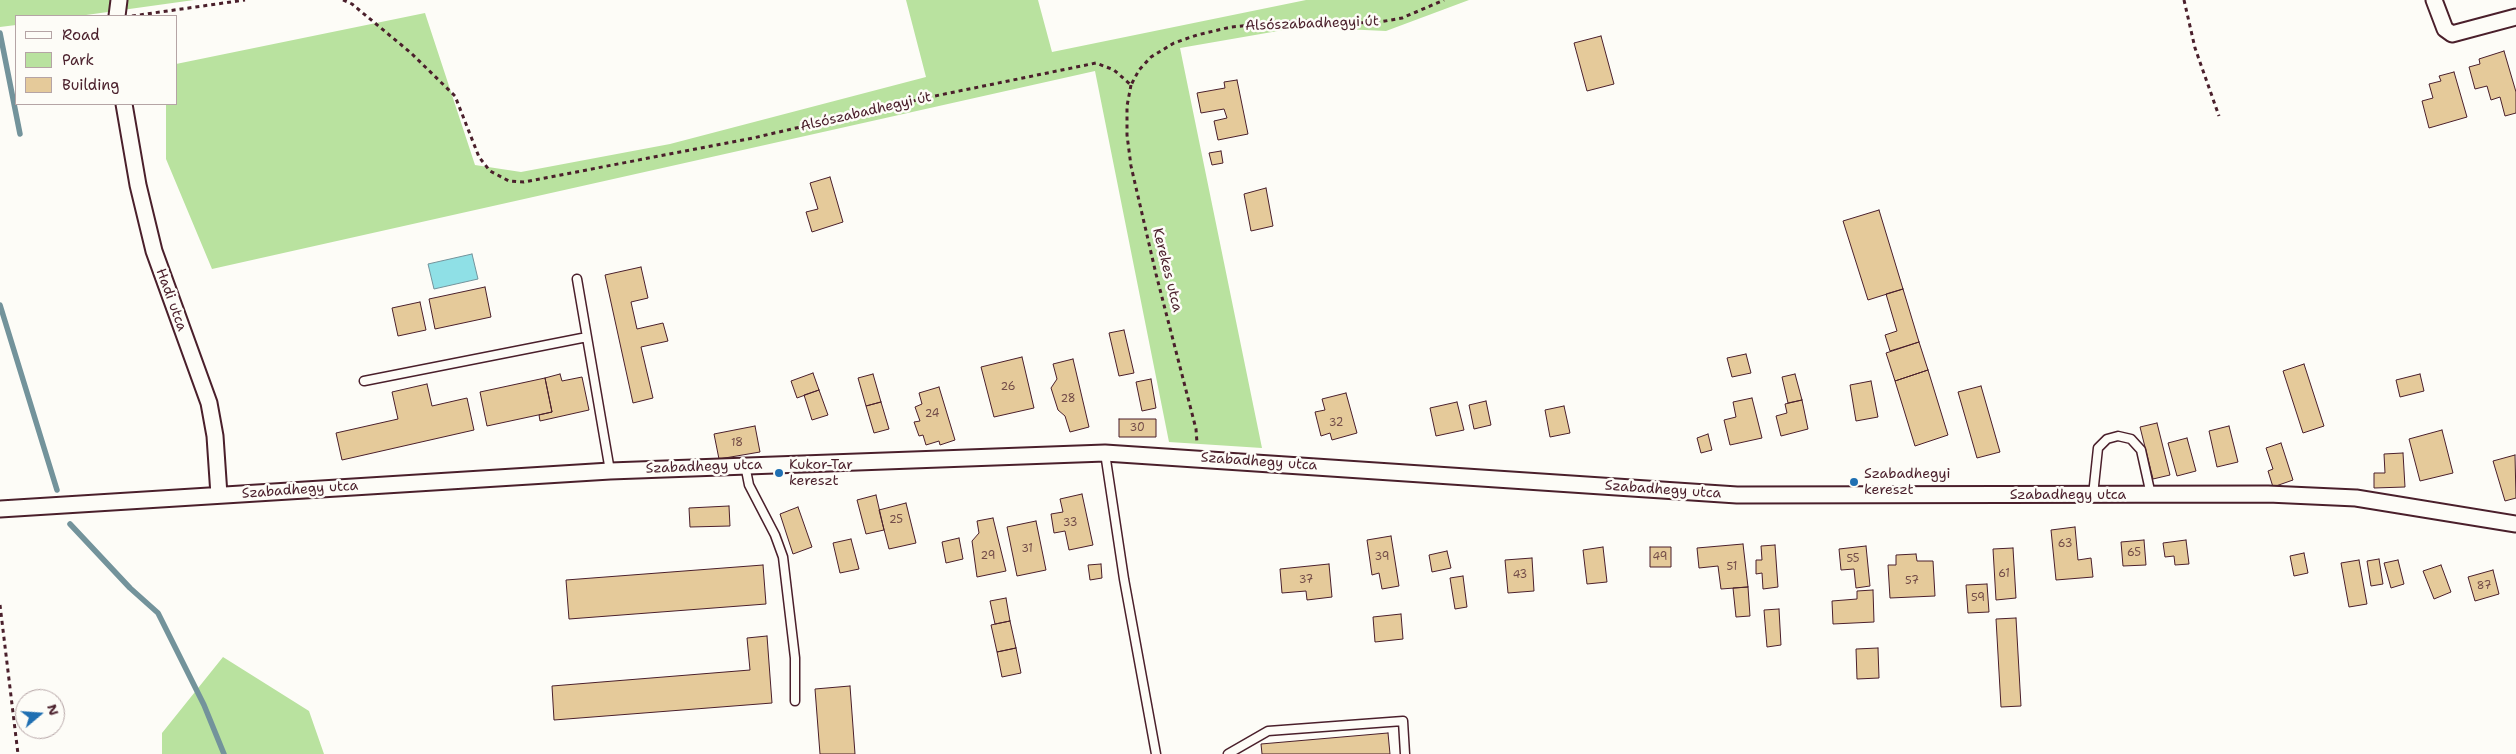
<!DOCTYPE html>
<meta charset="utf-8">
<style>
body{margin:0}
#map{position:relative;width:2516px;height:754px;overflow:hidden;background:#fdfcf7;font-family:"Shantell Sans",sans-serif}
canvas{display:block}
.legend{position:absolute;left:15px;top:15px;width:162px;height:90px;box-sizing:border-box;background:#fdfcf7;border:1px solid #b5a4a5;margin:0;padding:6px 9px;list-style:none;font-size:15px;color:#4a1f2b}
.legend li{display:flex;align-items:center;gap:10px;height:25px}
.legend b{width:25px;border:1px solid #b5a4a5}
.north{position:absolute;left:15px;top:689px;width:50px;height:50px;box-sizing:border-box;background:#fdfcf7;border:1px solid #b5a4a5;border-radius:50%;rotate:72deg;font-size:14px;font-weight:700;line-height:20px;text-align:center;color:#4a1f2b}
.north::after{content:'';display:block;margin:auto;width:18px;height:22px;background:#1f6fb2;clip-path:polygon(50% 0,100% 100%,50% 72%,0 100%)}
</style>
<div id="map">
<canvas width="2516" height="754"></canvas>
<ul class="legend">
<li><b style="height:6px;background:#fdfcf7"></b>Road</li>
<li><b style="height:14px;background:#b9e29f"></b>Park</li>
<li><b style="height:14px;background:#e5ca9a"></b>Building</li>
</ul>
<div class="north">N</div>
</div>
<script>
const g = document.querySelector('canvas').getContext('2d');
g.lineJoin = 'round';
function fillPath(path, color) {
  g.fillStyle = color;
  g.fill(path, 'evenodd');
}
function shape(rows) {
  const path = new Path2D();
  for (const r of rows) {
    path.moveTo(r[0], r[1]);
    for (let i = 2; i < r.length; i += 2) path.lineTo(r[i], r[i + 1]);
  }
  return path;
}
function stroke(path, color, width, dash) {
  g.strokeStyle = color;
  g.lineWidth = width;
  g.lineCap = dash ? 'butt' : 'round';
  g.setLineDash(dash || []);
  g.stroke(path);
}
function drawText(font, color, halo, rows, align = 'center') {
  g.font = font + ' "Shantell Sans",sans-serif';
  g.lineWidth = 5;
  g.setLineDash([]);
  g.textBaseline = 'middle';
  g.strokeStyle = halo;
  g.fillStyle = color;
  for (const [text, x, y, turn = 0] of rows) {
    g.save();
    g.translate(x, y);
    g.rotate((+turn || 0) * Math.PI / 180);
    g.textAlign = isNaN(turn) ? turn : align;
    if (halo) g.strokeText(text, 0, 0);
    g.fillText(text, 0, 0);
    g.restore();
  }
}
fillPath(shape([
 [0,0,194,0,79,16,16,16,16,25,0,27],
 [906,0,1038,0,1052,52,1306,0,1469,0,1386,31,1301,27,1180,48,1262,448,1169,442,1095,71,212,269,166,159,166,104,176,104,176,64,425,13,475,165,521,172,670,144,926,77],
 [223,657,309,711,324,754,162,754,162,733]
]), '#b9e29f');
const water = shape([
 [472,254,478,279,434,289,428,264,472,254]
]);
fillPath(water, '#8fe0e6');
stroke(water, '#73939b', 1);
stroke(shape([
 [0,33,20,134],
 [0,305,57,490],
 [70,524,130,588,158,613,204,705,224,754]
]), '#73939b', 5.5);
const building = shape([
 [1601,36,1614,84,1587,91,1574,43,1601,36],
 [2504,51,2516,92,2516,113,2505,116,2500,97,2491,100,2487,86,2475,89,2469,67,2480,64,2479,59,2504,51],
 [2454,72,2467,117,2429,128,2422,101,2433,98,2429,84,2441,81,2439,76,2454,72],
 [1237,80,1248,134,1218,140,1214,121,1227,118,1224,109,1201,113,1197,93,1225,88,1224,82,1237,80],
 [1221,151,1223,163,1212,165,1209,153,1221,151],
 [830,177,843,222,812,232,806,212,818,209,810,183,830,177],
 [1266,188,1273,226,1251,231,1244,194,1266,188],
 [1879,210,1903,289,1868,300,1843,221,1879,210],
 [641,267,648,298,631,302,637,329,663,323,668,341,641,347,653,398,633,403,605,275,641,267],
 [485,287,491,317,435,329,429,299,485,287],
 [1903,289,1919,342,1890,351,1885,335,1897,331,1886,294,1903,289],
 [420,302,426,330,398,336,392,308,420,302],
 [1124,330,1134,373,1119,376,1109,333,1124,330],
 [1919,342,1928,370,1895,381,1886,353,1919,342],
 [1746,354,1751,373,1732,377,1727,358,1746,354],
 [1022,357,1034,408,994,417,981,367,1022,357],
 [1073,359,1089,427,1070,432,1065,416,1058,410,1051,388,1057,379,1053,364,1073,359],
 [2304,364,2324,426,2303,433,2283,371,2304,364],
 [1928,370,1948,435,1915,446,1895,381,1928,370],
 [813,373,819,390,797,398,791,381,813,373],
 [560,374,562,381,582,377,589,410,540,421,539,415,552,412,545,378,560,374],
 [873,374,881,402,866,406,858,378,873,374],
 [1795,374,1802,400,1788,403,1782,377,1795,374],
 [2420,374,2424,391,2400,397,2396,380,2420,374],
 [545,378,552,412,487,426,480,392,545,378],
 [1151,379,1156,408,1142,411,1136,382,1151,379],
 [1871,381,1878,417,1856,421,1850,385,1871,381],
 [427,384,432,406,467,398,474,430,342,460,336,433,398,419,392,392,427,384],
 [1981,386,2000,452,1977,458,1958,392,1981,386],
 [939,387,955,440,940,445,939,441,926,445,923,435,919,436,914,422,920,421,915,407,922,404,919,393,939,387],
 [819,390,828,415,812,420,804,395,819,390],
 [1346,393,1357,433,1332,440,1330,433,1321,436,1315,412,1325,410,1322,399,1346,393],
 [1752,398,1762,438,1730,445,1724,420,1736,417,1733,402,1752,398],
 [1802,400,1808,429,1781,436,1776,416,1787,413,1785,404,1802,400],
 [1486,401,1491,425,1474,429,1469,405,1486,401],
 [881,402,889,429,874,433,866,406,881,402],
 [1457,402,1464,430,1436,436,1430,408,1457,402],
 [1564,406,1570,433,1550,437,1545,410,1564,406],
 [1119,419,1156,419,1156,437,1119,437,1119,419],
 [2157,423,2170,475,2153,479,2140,427,2157,423],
 [755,426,760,452,719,459,714,434,755,426],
 [2229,426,2238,462,2217,467,2209,431,2229,426],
 [2442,430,2453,473,2420,481,2409,439,2442,430],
 [1708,434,1712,450,1701,453,1697,438,1708,434],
 [2187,438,2196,471,2177,476,2168,443,2187,438],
 [2281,443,2293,480,2273,487,2268,471,2273,469,2266,448,2281,443],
 [2403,453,2405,487,2374,488,2374,473,2385,473,2384,454,2403,453],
 [2515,455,2516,498,2505,501,2493,461,2515,455],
 [1082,494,1093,545,1069,550,1065,531,1054,533,1051,514,1063,512,1060,499,1082,494],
 [876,495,884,530,866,534,857,500,876,495],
 [906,503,916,543,889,549,879,510,906,503],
 [729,506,730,526,690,527,689,508,729,506],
 [798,507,812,547,793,554,780,514,798,507],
 [993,518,1006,571,977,577,972,541,979,533,977,521,993,518],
 [1036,521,1046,570,1017,576,1007,527,1036,521],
 [2075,527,2078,560,2091,558,2093,577,2056,580,2051,530,2075,527],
 [1391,536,1399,586,1382,589,1379,573,1372,575,1367,540,1391,536],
 [959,538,963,559,946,563,942,542,959,538],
 [851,539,859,569,840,573,833,543,851,539],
 [2144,540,2146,565,2123,566,2121,542,2144,540],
 [2186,540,2189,564,2175,565,2174,556,2165,557,2163,543,2186,540],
 [1743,544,1748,587,1721,589,1718,566,1699,568,1697,548,1743,544],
 [1775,545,1778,587,1763,589,1762,573,1756,574,1756,560,1762,560,1761,546,1775,545],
 [1866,546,1870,586,1856,588,1854,569,1841,570,1839,549,1866,546],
 [1603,547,1607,582,1587,584,1583,550,1603,547],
 [1650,547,1671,547,1671,567,1650,567,1650,547],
 [2013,548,2016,598,1996,600,1993,549,2013,548],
 [1447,551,1451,568,1432,572,1429,555,1447,551],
 [2304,553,2308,573,2294,576,2290,556,2304,553],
 [1916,554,1917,561,1933,561,1935,596,1890,598,1888,565,1896,565,1896,555,1916,554],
 [1532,558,1534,591,1508,593,1505,560,1532,558],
 [2379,559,2383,584,2371,586,2367,561,2379,559],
 [2359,560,2367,604,2349,607,2341,563,2359,560],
 [2398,560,2404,584,2391,588,2384,563,2398,560],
 [1101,564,1102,578,1090,580,1088,565,1101,564],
 [1329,564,1332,597,1307,600,1306,591,1282,593,1280,569,1329,564],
 [763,565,766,604,569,619,566,580,763,565],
 [2441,565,2451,592,2434,599,2423,571,2441,565],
 [2493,570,2499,594,2475,601,2468,577,2493,570],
 [1463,576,1467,607,1455,609,1450,578,1463,576],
 [1987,584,1989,612,1968,613,1966,585,1987,584],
 [1748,587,1750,616,1736,617,1733,588,1748,587],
 [1873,590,1874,622,1833,624,1832,601,1857,599,1857,591,1873,590],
 [1006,598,1010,621,995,624,990,601,1006,598],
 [1779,609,1781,645,1767,647,1764,610,1779,609],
 [1401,614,1403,639,1375,642,1373,617,1401,614],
 [2016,618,2021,706,2001,707,1996,619,2016,618],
 [1010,621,1016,648,997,652,991,625,1010,621],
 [767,636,772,703,554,720,552,686,750,670,747,638,767,636],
 [1016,648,1021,673,1002,677,997,652,1016,648],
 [1878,648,1879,678,1857,679,1856,649,1878,648],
 [850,686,855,754,820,754,815,689,850,686],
 [1388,733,1390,754,1262,754,1261,744,1388,733]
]);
fillPath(building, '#e5ca9a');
stroke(building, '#4a1f2b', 1);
const lane = shape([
 [577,279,610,471],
 [364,381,587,337],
 [1105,453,1124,579,1156,754],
 [745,465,749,485,775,535,783,557,795,658,795,701],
 [2093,495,2098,448,2107,439,2118,436,2131,439,2141,450,2151,495],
 [1228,754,1268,731,1403,721,1405,754]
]);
const street = shape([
 [2434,0,2445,29,2452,34,2516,17],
 [117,16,119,0],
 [124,104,138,185,154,251,209,403,215,436,219,495],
 [0,509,610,471,1105,453,1737,495,2268,494,2356,498,2516,524]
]);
stroke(lane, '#4a1f2b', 11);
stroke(street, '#4a1f2b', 19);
stroke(shape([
 [343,0,352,4,411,53,455,96,479,157,490,171,509,181,524,182,753,138,930,97,1096,63,1114,70,1131,85,1139,70,1151,57,1174,43,1197,35,1231,27,1297,21,1374,23,1402,18,1444,0],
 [2184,0,2195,48,2219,116],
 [132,16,245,0],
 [1131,85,1127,106,1127,135,1131,166,1156,274,1196,429,1197,443],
 [0,605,18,754]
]), '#4a1f2b', 3, [4, 4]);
stroke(lane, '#fdfcf7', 8);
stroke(street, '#fdfcf7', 15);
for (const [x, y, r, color] of [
 [779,473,5,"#1f6fb2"],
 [1854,482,5,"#1f6fb2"]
]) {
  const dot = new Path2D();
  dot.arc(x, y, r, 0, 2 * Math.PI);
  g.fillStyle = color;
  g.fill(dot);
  stroke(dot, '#fdfcf7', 2);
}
drawText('11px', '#714a47', null, [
 ["26",1008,387],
 ["28",1068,399],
 ["24",932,414],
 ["32",1336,423],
 ["30",1137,428],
 ["18",737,443],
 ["25",896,520],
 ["33",1070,523],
 ["63",2065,544],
 ["31",1027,549],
 ["65",2134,553],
 ["29",988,556],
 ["39",1382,557],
 ["49",1660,557],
 ["55",1853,559],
 ["51",1732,567],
 ["61",2004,574],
 ["43",1520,575],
 ["37",1306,580],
 ["57",1912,581],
 ["87",2484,586],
 ["59",1978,598]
]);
drawText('14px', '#4a1f2b', '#fdfcf7', [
 ["Alsószabadhegyi út",1312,24,-2],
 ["Alsószabadhegyi út",866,112,-13],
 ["Kerekes utca",1167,270,76],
 ["Hadi utca",171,300,70],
 ["Szabadhegy utca",1259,462,4],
 ["Szabadhegy utca",704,467,-2],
 ["Szabadhegy utca",300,490,-4],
 ["Szabadhegy utca",1663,490,4],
 ["Szabadhegy utca",2068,495]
]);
drawText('14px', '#4a1f2b', '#fdfcf7', [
 ["Kukor-Tar",789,465],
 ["kereszt",789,481],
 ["Szabadhegyi",1864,474],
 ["kereszt",1864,490]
], 'left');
</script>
